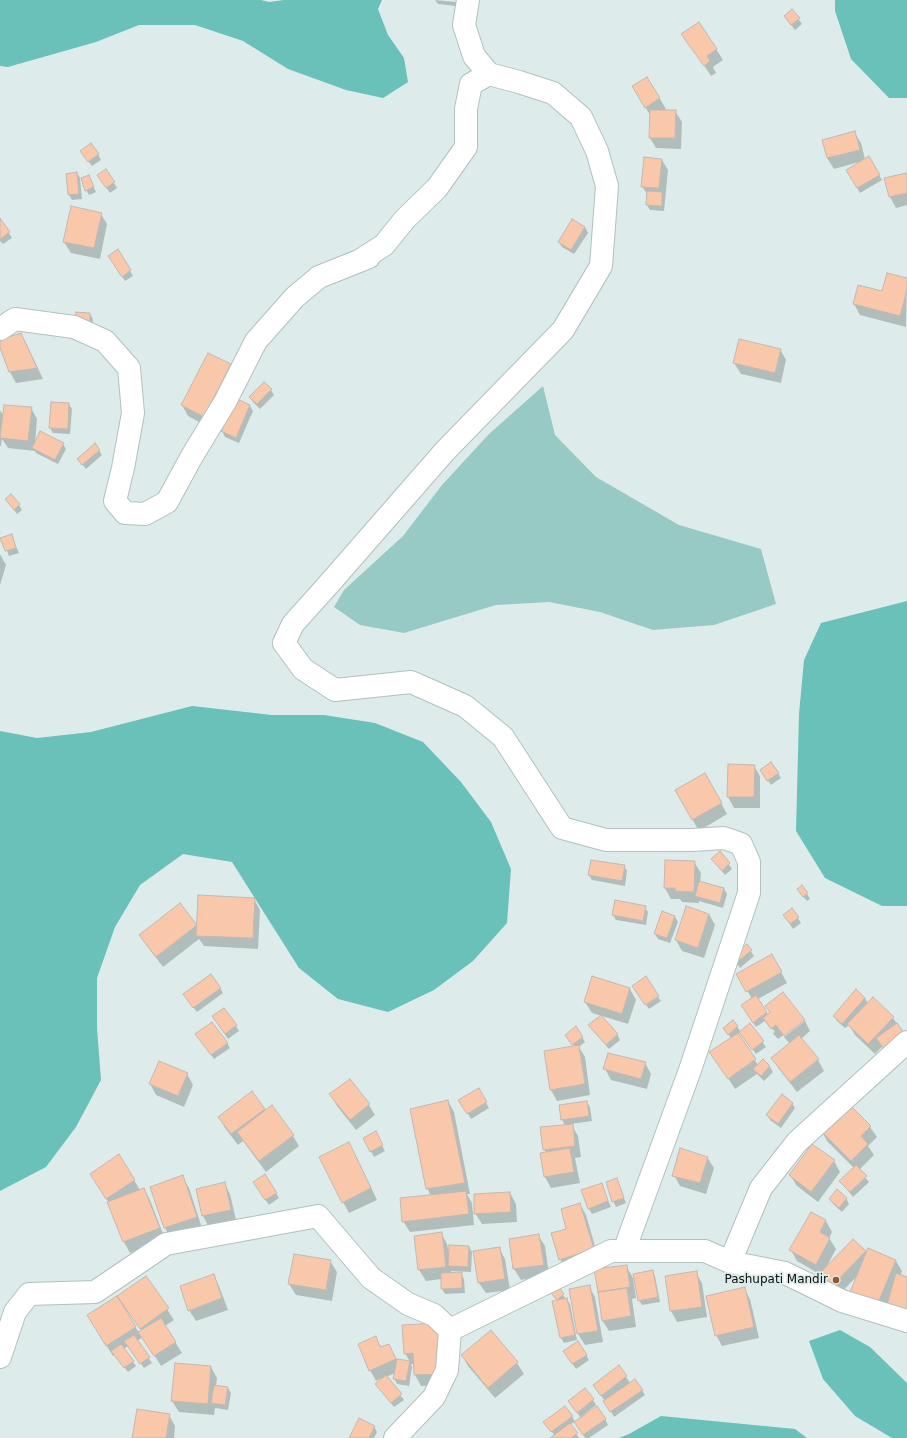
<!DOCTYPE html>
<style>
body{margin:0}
canvas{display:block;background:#ddecea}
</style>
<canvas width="907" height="1438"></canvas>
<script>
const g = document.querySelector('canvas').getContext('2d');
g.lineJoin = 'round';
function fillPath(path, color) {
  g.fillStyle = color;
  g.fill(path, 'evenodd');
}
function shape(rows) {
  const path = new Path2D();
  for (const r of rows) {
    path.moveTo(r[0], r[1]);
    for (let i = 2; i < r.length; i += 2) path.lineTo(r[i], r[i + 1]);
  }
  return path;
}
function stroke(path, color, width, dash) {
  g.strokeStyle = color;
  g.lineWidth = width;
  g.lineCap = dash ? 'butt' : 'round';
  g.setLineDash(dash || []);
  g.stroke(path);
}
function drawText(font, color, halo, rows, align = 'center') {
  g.font = font + ' "DejaVu Sans",sans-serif';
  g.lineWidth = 3.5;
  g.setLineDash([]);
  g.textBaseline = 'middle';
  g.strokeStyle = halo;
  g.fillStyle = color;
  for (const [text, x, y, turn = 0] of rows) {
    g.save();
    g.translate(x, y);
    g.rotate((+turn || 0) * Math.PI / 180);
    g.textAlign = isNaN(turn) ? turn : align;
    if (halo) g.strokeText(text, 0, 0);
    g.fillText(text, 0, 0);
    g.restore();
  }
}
fillPath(shape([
 [543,386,555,435,596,477,679,525,761,549,776,604,714,625,653,630,600,612,549,602,496,605,404,633,360,625,334,607,344,590,403,536,442,485,489,434]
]), '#98cac5');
fillPath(shape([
 [0,0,261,0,269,2,284,0,382,0,378,9,388,35,404,58,408,82,383,98,346,90,288,69,243,41,195,25,139,25,96,42,8,67,0,66],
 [835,0,907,0,907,98,889,98,851,59,835,11],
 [907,601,907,906,882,906,825,878,796,831,799,714,804,660,821,623],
 [192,706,272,715,324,715,375,723,423,742,461,782,491,822,511,869,507,923,473,961,434,990,388,1012,338,999,299,968,232,862,183,854,140,885,115,927,97,978,97,1028,101,1080,76,1127,46,1167,0,1191,0,731,37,738,91,732],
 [840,1330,870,1347,907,1383,907,1438,892,1438,855,1416,823,1379,809,1341],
 [661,1416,795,1429,807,1438,619,1438,629,1434]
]), '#69c1b9');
fillPath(shape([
 [435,0,456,2,456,6,438,4],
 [792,10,802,24,795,30,785,17],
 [683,34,716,49,723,60,713,67,716,73,711,76],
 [647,78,666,109,663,111,675,111,682,122,681,149,656,148,650,138,650,115,633,86],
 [855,133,861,143,865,159,868,157,882,180,860,193,847,170,859,162,834,169,827,158,823,140],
 [98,154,101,160,92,166,85,157],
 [662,160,668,170,664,211,650,210,647,205,648,196,642,186],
 [106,170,117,188,110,193,101,180],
 [77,173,80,178,82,199,72,200,69,195],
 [907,174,907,205,896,208,890,197,885,179],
 [90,180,96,192,89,195,86,190],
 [101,214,107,224,100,259,71,253,64,242],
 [0,219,12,238,3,244,0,241],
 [585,227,588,233,574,254,562,247,559,242],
 [118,251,133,276,125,281,109,256],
 [907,279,906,327,860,315,854,304,883,292],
 [90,314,93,319,92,327,79,327],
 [20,334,27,345,43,379,16,383,10,372,0,346,0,341],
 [780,349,786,360,781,383,741,374,734,363],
 [230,365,237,376,210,428,188,416,182,405],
 [271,390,274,395,260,409,253,402,250,397],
 [236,399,250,406,253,411,239,443,225,437,222,431],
 [69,404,72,409,70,434,53,433,50,428],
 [31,408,37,419,35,444,63,444,66,449,58,464,36,453,35,451,8,448,2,439,1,446,0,446,0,410,4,417],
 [99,450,102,455,86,469,78,459],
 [6,499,19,505,22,510,17,514],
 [11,535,19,553,9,556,2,538],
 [0,554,6,565,0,585],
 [729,765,754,766,760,776,760,808,734,808,728,797],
 [778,773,781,778,771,785,764,775],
 [705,774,727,814,699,831,676,791],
 [720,852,732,869,725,875,712,859],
 [694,862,701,873,700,883,724,889,727,894,723,908,699,901,699,903,682,902,680,899,671,899,665,888],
 [624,866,627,871,625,886,592,880,589,875],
 [801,894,807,894,810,899,807,901],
 [254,899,260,910,258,949,204,946,199,939,163,967,147,946,141,936,196,926,198,929],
 [645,907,648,912,646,925,616,920,613,915],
 [792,909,801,923,793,929,784,915],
 [709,914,715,925,704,958,682,951,676,940],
 [675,917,678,922,670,943,658,939,655,934],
 [747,945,754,956,740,968,736,962],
 [772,956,787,983,758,999,768,1015,770,1013,766,1006,804,1020,778,1039,770,1030,773,1033,775,1032,771,1027,769,1027,765,1021,756,1027,745,1011,752,999,738,974],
 [220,988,223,993,197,1012,188,1000],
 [630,989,636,1000,628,1024,592,1013,585,1002],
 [856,991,865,998,868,1004,893,1018,900,1028,875,1054,855,1035,849,1025,845,1028,837,1021,834,1016],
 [658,997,661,1001,649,1009,646,1005],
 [213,1017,236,1026,239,1031,228,1039],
 [733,1021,741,1032,750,1025,766,1047,756,1054,740,1032,737,1034,758,1065,763,1060,770,1067,773,1072,764,1081,757,1074,735,1089,711,1052,731,1038,727,1033],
 [805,1021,810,1031,801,1039,818,1060,824,1071,797,1092,779,1069,773,1058,790,1044,784,1037],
 [590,1026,617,1034,620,1040,609,1049],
 [582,1037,585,1042,579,1047,585,1057,590,1095,557,1101,551,1090,575,1047,569,1040],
 [200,1039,227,1043,230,1048,214,1059],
 [645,1063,651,1074,647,1089,611,1080,605,1069],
 [187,1074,193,1085,184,1107,156,1095,150,1084],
 [478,1089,489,1108,471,1119,460,1100],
 [331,1095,369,1105,375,1115,356,1130,337,1106],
 [448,1101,454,1112,470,1194,467,1194,472,1203,474,1225,410,1232,403,1221,431,1196,427,1188],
 [587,1102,590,1107,592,1121,571,1124,578,1136,581,1157,575,1158,580,1183,551,1188,545,1177,546,1153,544,1149,565,1126,562,1119],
 [792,1103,795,1108,781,1128,770,1120,767,1115],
 [264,1109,293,1136,299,1146,266,1172,243,1141,238,1145,225,1128,219,1117],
 [870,1127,877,1137,868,1146,874,1155,859,1170,869,1182,853,1197,840,1181,854,1168,827,1141,821,1130],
 [375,1133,385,1151,374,1157,364,1138],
 [355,1154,377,1200,349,1213,343,1202],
 [119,1156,140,1190,144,1189,150,1200,165,1239,130,1253,124,1242,109,1203,97,1185],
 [707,1157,714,1168,706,1194,680,1186,674,1175],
 [834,1161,840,1172,818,1202,797,1186,790,1175],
 [182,1177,189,1188,202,1228,171,1239,165,1228,151,1187],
 [616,1179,626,1203,616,1207,613,1201],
 [224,1183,230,1194,236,1220,209,1227,203,1216,197,1190],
 [601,1184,611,1207,592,1214,589,1209],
 [257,1187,276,1193,279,1198,269,1205],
 [510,1193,516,1204,517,1222,482,1224,475,1213],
 [846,1198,849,1204,842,1212,833,1204,830,1199],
 [580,1204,586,1215,599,1260,566,1270,560,1259,568,1229],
 [811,1213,826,1221,832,1232,829,1238,836,1249,827,1266,865,1251,867,1255,869,1250,896,1261,902,1271,900,1276,907,1278,907,1326,893,1322,857,1276,838,1296,827,1285,821,1275,797,1261,791,1250],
 [441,1233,447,1244,449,1254,469,1247,472,1252,471,1272,451,1271,451,1274,461,1273,464,1279,465,1293,445,1294,442,1289,442,1279,426,1281,419,1270,415,1237],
 [538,1235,545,1246,549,1275,521,1280,514,1269,510,1240],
 [499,1248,505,1259,510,1290,486,1293,479,1283],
 [330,1261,337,1272,332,1301,296,1295,289,1284],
 [626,1266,633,1278,636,1298,632,1299,636,1327,609,1331,602,1320,595,1270],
 [652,1271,655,1276,660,1302,642,1305,639,1300],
 [696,1273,702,1283,707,1317,677,1322,671,1311],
 [213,1275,219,1286,228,1310,196,1321,189,1310],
 [146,1277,174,1320,165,1326,182,1353,161,1366,143,1337,137,1341,152,1363,144,1368,128,1346,124,1349,136,1366,128,1372,115,1355,113,1356,94,1326,118,1298],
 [127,1311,142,1331,139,1333,126,1312],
 [589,1286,595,1297,603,1342,585,1345,578,1334,570,1289],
 [558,1289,570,1304,577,1340,564,1343,561,1338,558,1301,553,1293],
 [744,1289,750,1299,759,1338,722,1346,716,1335],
 [403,1326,447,1384,421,1386,415,1375,414,1364,411,1364,412,1367,409,1386,397,1384,394,1378,395,1373,386,1377,404,1400,394,1407,380,1389,382,1378,376,1381,370,1370,375,1338,382,1348,389,1345,397,1360,410,1362,405,1353],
 [491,1331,517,1363,524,1374,495,1398,468,1366,462,1355],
 [586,1355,589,1360,576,1369,568,1357],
 [619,1366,630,1383,642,1390,645,1395,614,1417,605,1401,597,1390],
 [211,1367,217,1378,216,1386,228,1388,231,1393,228,1410,215,1408,214,1415,179,1412,172,1401],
 [593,1400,596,1405,582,1416,583,1417,605,1419,608,1425,589,1438,585,1438,575,1421,570,1425,579,1438,551,1438,554,1435,549,1427,572,1416,575,1422,581,1418,569,1402],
 [169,1415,175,1426,174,1438,133,1438],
 [374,1426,377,1432,374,1438,350,1438]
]), '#0003');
const building = shape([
 [792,9,800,18,791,25,784,16,792,9],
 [699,22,717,49,707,56,710,61,704,66,681,34,699,22],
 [647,77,660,98,645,108,632,86,647,77],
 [650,110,676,110,675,138,649,138,650,110],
 [855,131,860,150,827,158,822,140,855,131],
 [91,143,99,154,88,162,80,151,91,143],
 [869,156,880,175,857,188,846,170,869,156],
 [644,157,662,159,659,188,641,187,644,157],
 [106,169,115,182,106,188,97,175,106,169],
 [77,172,79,194,68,195,66,174,77,172],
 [907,173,907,193,889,197,884,178,907,173],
 [89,175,94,187,85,191,81,178,89,175],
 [647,191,662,192,662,206,646,205,647,191],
 [71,206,102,213,94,248,63,242,71,206],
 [0,218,10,232,0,239,0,218],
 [572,219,585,227,571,250,558,242,572,219],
 [118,249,131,270,122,277,108,256,118,249],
 [887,273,907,278,907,290,900,316,853,304,858,285,882,291,887,273],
 [76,312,90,313,90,323,75,322,76,312],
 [21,333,37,368,9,372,0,348,0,340,21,333],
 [739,339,781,349,775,373,733,363,739,339],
 [208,353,231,364,204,417,181,405,208,353],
 [264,382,272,389,257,404,249,397,264,382],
 [235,398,250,405,236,438,221,431,235,398],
 [51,402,69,403,68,429,49,428,51,402],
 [4,405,32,407,28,441,0,438,4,405],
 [40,431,64,443,55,460,32,448,40,431],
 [95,443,100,450,82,465,77,459,95,443],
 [11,494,20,504,14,510,5,499,11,494],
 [12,534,16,548,5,551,0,538,12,534],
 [771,762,779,773,767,781,760,770,771,762],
 [728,764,755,765,754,797,727,797,728,764],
 [705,773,722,803,692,820,675,790,705,773],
 [720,851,730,863,722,871,711,859,720,851],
 [591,860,625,865,622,881,588,875,591,860],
 [665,860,695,861,694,892,675,891,675,888,664,888,665,860],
 [699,881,724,888,720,903,695,896,699,881],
 [802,885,808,893,803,897,797,889,802,885],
 [198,895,255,898,253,938,196,936,198,895],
 [615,900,646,906,643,921,612,915,615,900],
 [180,903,197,925,156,957,139,935,180,903],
 [686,906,709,914,698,948,675,940,686,906],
 [792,908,799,917,790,924,783,915,792,908],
 [662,911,675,916,667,938,654,934,662,911],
 [747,944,752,950,736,963,731,957,747,944],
 [772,954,782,972,746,992,736,974,772,954],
 [211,974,221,988,193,1008,183,994,211,974],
 [592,976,630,988,622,1014,584,1002,592,976],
 [646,976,659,996,645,1005,632,986,646,976],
 [856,989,865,998,842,1024,833,1016,856,989],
 [783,992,805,1020,784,1036,776,1025,771,1029,763,1018,770,1012,765,1006,783,992],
 [756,995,767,1012,753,1023,741,1005,756,995],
 [873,997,894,1017,868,1044,847,1024,873,997],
 [224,1008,237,1025,225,1034,212,1016,224,1008],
 [601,1015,618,1034,606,1045,588,1025,601,1015],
 [733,1020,738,1026,728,1035,723,1028,733,1020],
 [212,1022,228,1043,211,1055,195,1034,212,1022],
 [750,1023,764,1041,752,1050,739,1032,750,1023],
 [897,1023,905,1034,885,1050,876,1038,897,1023],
 [576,1026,583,1037,572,1045,565,1035,576,1026],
 [738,1033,756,1059,728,1079,709,1052,738,1033],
 [799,1035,819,1059,790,1082,771,1058,799,1035],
 [579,1045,585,1084,550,1090,544,1051,579,1045],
 [608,1053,646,1062,641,1079,603,1069,608,1053],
 [763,1059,770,1066,761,1076,753,1069,763,1059],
 [159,1061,188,1073,178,1096,149,1084,159,1061],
 [350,1079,370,1104,350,1120,329,1094,350,1079],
 [479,1088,487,1102,467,1114,458,1100,479,1088],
 [252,1091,265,1109,231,1134,218,1117,252,1091],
 [782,1094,793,1103,778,1124,766,1115,782,1094],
 [448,1100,465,1183,426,1189,410,1109,448,1100],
 [587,1101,589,1116,561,1120,559,1105,587,1101],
 [847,1102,871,1126,861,1136,868,1144,851,1161,820,1130,847,1102],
 [272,1105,294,1135,259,1161,237,1132,272,1105],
 [573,1124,575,1146,543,1150,540,1127,573,1124],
 [376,1131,383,1145,370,1152,363,1138,376,1131],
 [349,1142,371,1188,342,1203,319,1157,349,1142],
 [812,1144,835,1160,811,1192,789,1175,812,1144],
 [570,1148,574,1172,544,1177,540,1153,570,1148],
 [680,1148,708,1157,700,1183,672,1176,680,1148],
 [119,1154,135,1180,106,1199,90,1174,119,1154],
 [856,1165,867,1176,850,1192,839,1181,856,1165],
 [265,1174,277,1193,265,1200,253,1182,265,1174],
 [183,1175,197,1217,164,1228,150,1187,183,1175],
 [617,1178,624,1198,612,1202,606,1182,617,1178],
 [225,1182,231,1210,202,1216,196,1189,225,1182],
 [602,1183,608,1201,588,1209,581,1190,602,1183],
 [144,1188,160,1228,123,1242,107,1202,144,1188],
 [837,1189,847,1198,839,1208,829,1199,837,1189],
 [466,1191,469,1214,402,1222,400,1198,466,1191],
 [510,1192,511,1212,474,1214,474,1194,510,1192],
 [580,1203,594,1249,559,1260,551,1233,566,1229,561,1209,580,1203],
 [811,1212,826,1220,820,1232,830,1238,816,1265,789,1250,811,1212],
 [442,1232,446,1267,418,1270,414,1236,442,1232],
 [539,1234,544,1265,513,1269,509,1239,539,1234],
 [853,1239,866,1251,832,1286,819,1274,853,1239],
 [449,1245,469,1246,468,1267,448,1266,449,1245],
 [500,1247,505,1279,478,1283,473,1251,500,1247],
 [868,1248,896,1260,878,1303,850,1292,868,1248],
 [294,1254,331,1260,326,1290,288,1284,294,1254],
 [627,1265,630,1287,598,1292,594,1269,627,1265],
 [653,1270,658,1297,638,1301,633,1274,653,1270],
 [697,1271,702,1307,670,1311,665,1276,697,1271],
 [462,1272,462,1288,441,1289,441,1273,462,1272],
 [896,1273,907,1277,907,1309,905,1317,885,1312,896,1273],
 [214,1274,222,1298,188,1311,180,1286,214,1274],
 [146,1276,169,1308,140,1329,117,1296,146,1276],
 [590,1285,598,1331,577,1334,569,1289,590,1285],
 [559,1287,564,1294,557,1300,551,1293,559,1287],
 [745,1287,754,1327,715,1336,706,1296,745,1287],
 [627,1288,631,1316,602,1321,598,1292,627,1288],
 [117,1296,136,1327,106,1346,87,1315,117,1296],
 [567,1298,575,1335,560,1338,552,1301,567,1298],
 [161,1318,176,1342,154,1356,138,1332,161,1318],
 [439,1323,441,1374,414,1375,413,1353,404,1354,402,1325,439,1323],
 [491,1330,518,1362,488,1388,461,1355,491,1330],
 [134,1335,150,1357,140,1364,124,1341,134,1335],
 [376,1336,380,1347,389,1344,396,1359,369,1371,358,1344,376,1336],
 [578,1341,587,1355,572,1364,563,1351,578,1341],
 [121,1344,134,1361,124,1368,111,1351,121,1344],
 [397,1359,410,1361,406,1381,393,1379,397,1359],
 [175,1363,211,1366,208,1404,171,1401,175,1363],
 [619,1365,627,1376,601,1396,593,1385,619,1365],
 [386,1375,402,1394,391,1403,375,1384,386,1375],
 [635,1379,643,1390,610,1412,603,1401,635,1379],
 [214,1385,228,1387,225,1405,211,1403,214,1385],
 [585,1388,594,1399,577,1413,568,1401,585,1388],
 [565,1406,573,1416,551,1432,543,1422,565,1406],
 [597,1406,606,1419,583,1435,574,1422,597,1406],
 [137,1409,170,1414,166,1438,132,1438,137,1409],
 [359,1418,375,1426,369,1438,349,1438,359,1418],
 [570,1423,578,1433,571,1438,550,1438,570,1423]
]);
fillPath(building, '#f9c7aa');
stroke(building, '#c4b8b1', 1);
const street = shape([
 [468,0,464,25,474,56,489,74],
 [359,261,384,245,405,219,437,188,466,147,466,109,471,84,489,74,519,82,553,93,581,117,597,151,607,186,601,266,563,330,445,451,328,585,293,624,284,643,303,669,335,690,411,682,465,706,503,737,562,828,606,840,692,840,724,838,741,844,749,862,749,893,690,1070,624,1251],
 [0,329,15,319,74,327,105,341,129,368,133,413,123,468,115,501,125,513,145,514,167,502,192,456,225,402,256,341,295,297,319,277,369,257],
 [730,1262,761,1188,797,1142,907,1042],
 [0,1357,15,1312,29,1294,95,1292,166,1244,318,1216,371,1278,408,1304,434,1315,450,1330,611,1251,705,1251,730,1262,785,1273,842,1301,907,1321],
 [395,1438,434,1397,447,1370,450,1330]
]);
stroke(street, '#b2c0bf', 24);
stroke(street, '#fff', 22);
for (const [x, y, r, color] of [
 [836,1280,4,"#995528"]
]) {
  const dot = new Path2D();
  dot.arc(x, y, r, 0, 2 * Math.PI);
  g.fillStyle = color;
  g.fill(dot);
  stroke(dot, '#ddecea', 1.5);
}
drawText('12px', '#0a0f0e', '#ddecea', [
 ["Pashupati Mandir",828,1280]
], 'right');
</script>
